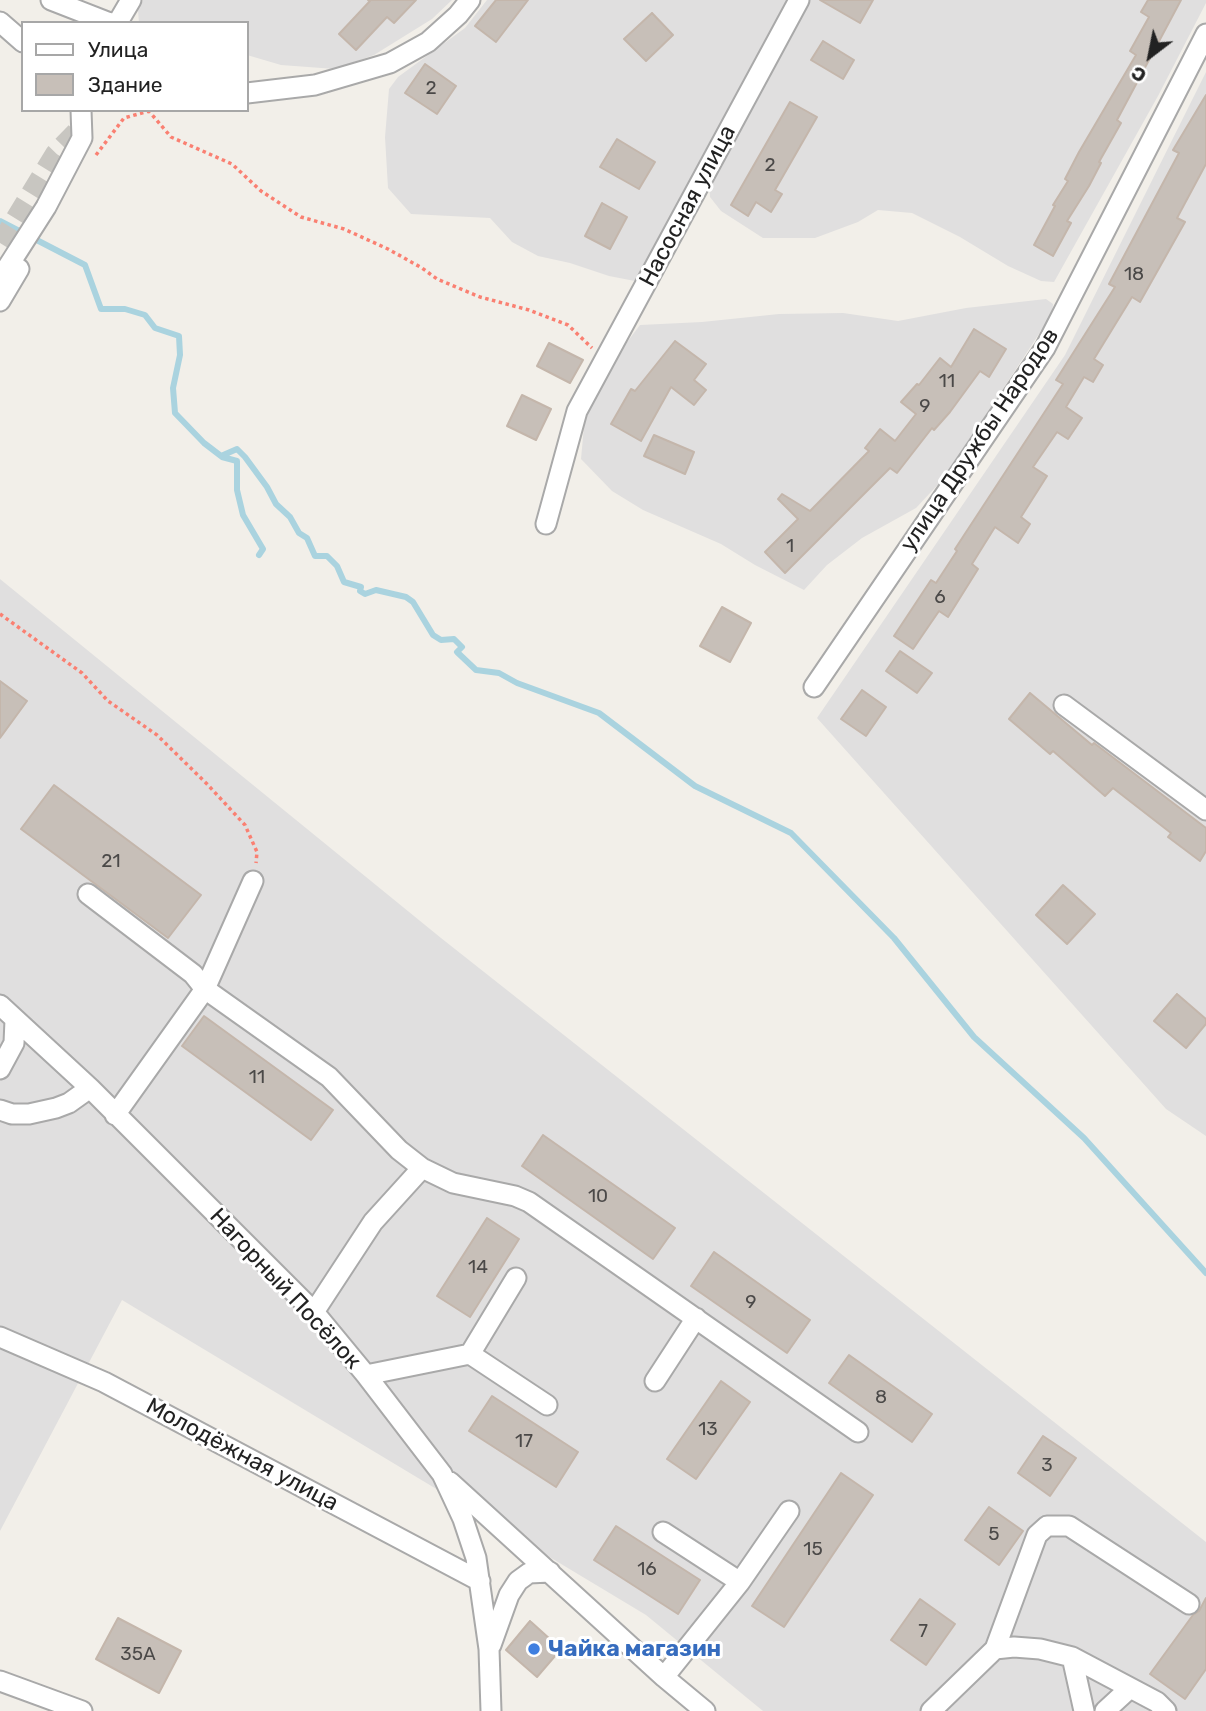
<!DOCTYPE html>
<meta charset="utf-8">
<style>
body{margin:0}
#map{position:relative;width:1206px;height:1711px;overflow:hidden;background:#f2efe9;font-family:Rubik,sans-serif}
canvas{display:block}
.legend{position:absolute;left:21px;top:21px;width:228px;height:91px;box-sizing:border-box;background:#fff;border:2px solid #a7a7a7;margin:0;padding:9px 12px;list-style:none;font-size:21px;color:#222}
.legend li{display:flex;align-items:center;gap:14px;height:35px}
.legend b{width:35px;border:2px solid #a7a7a7}
.north{position:absolute;left:1115px;top:21px;width:70px;height:70px;-webkit-text-stroke:5px #fff;paint-order:stroke;rotate:212deg;font-size:19px;font-weight:700;line-height:28px;text-align:center;color:#222}
.north::after{content:'';display:block;margin:auto;width:24px;height:32px;background:#222;clip-path:polygon(50% 0,100% 100%,50% 72%,0 100%)}
</style>
<div id="map">
<canvas width="1206" height="1711"></canvas>
<ul class="legend">
<li><b style="height:9px;background:#fff"></b>Улица</li>
<li><b style="height:19px;background:#c7bfb8"></b>Здание</li>
</ul>
<div class="north">С</div>
</div>
<script>
const g = document.querySelector('canvas').getContext('2d');
g.lineJoin = 'round';
function fillPath(path, color) {
  g.fillStyle = color;
  g.fill(path, 'evenodd');
}
function shape(rows) {
  const path = new Path2D();
  for (const r of rows) {
    path.moveTo(r[0], r[1]);
    for (let i = 2; i < r.length; i += 2) path.lineTo(r[i], r[i + 1]);
  }
  return path;
}
function stroke(path, color, width, dash) {
  g.strokeStyle = color;
  g.lineWidth = width;
  g.lineCap = dash ? 'butt' : 'round';
  g.setLineDash(dash || []);
  g.stroke(path);
}
function drawText(font, color, halo, rows, align = 'center') {
  g.font = font + ' Rubik,sans-serif';
  g.lineWidth = 6;
  g.setLineDash([]);
  g.textBaseline = 'middle';
  g.strokeStyle = halo;
  g.fillStyle = color;
  for (const [text, x, y, turn = 0] of rows) {
    g.save();
    g.translate(x, y);
    g.rotate((+turn || 0) * Math.PI / 180);
    g.textAlign = isNaN(turn) ? turn : align;
    if (halo) g.strokeText(text, 0, 0);
    g.fillText(text, 0, 0);
    g.restore();
  }
}
fillPath(shape([
 [143,0,452,0,432,19,374,55,335,69,281,65,247,55,247,23,139,23,138,10],
 [487,0,789,0,640,282,609,276,570,263,538,256,512,242,490,218,411,214,388,188,385,137,389,89,398,77,465,28],
 [808,0,1206,0,1206,3,1158,96,1054,282,1041,281,1008,266,960,237,912,213,878,210,858,222,815,238,763,238,721,211,710,197,709,179],
 [1206,72,1206,1136,1166,1109,817,718,1065,355],
 [1046,299,1053,304,1052,314,946,476,916,508,862,538,827,565,804,590,755,565,721,544,643,510,612,491,581,459,585,415,615,358,640,325,702,322,779,314,843,313,898,321,966,308],
 [0,579,441,938,1206,1542,1206,1711,763,1711,646,1615,122,1300,0,1531]
]), '#e0dfdf');
stroke(shape([
 [0,221,85,265,101,309,125,309,145,315,155,328,179,336,180,355,173,388,175,413,204,443,221,456,237,449,245,457,267,487,276,504,290,517,299,533,307,538,315,556,327,556,337,566,344,582,361,587,360,591,365,594,376,590,406,597,413,602,433,635,441,640,454,639,462,647,457,652,476,670,499,673,517,683,599,713,695,786,791,833,894,938,974,1037,1084,1138,1206,1273],
 [222,457,237,461,237,490,243,515,263,549,259,555]
]), '#aad3df', 6);
const building = shape([
 [368,0,416,0,394,23,387,17,356,50,339,34,370,1,368,0],
 [496,0,528,0,496,42,475,26,496,0],
 [820,0,873,0,860,23,820,0],
 [1148,0,1181,0,1117,120,1121,123,1099,162,1101,163,1089,186,1067,221,1071,223,1053,256,1034,245,1055,206,1053,205,1068,181,1065,179,1079,152,1136,55,1130,51,1149,17,1141,12,1148,0],
 [652,13,673,35,646,61,624,39,652,13],
 [823,41,854,60,843,79,811,60,823,41],
 [425,64,456,86,437,114,405,93,425,64],
 [1206,95,1206,164,1177,218,1185,222,1140,302,1132,297,1094,359,1103,365,1093,382,1084,377,1066,407,1082,418,1068,439,1057,432,1033,467,1047,476,1021,517,1030,524,1018,543,995,527,972,564,978,569,948,617,939,611,913,649,894,636,931,580,936,583,957,551,955,549,1063,384,1056,380,1115,287,1109,284,1179,153,1173,150,1206,95],
 [790,102,817,117,775,190,782,194,771,212,756,202,748,216,731,205,790,102],
 [617,139,655,162,639,189,600,167,617,139],
 [602,203,627,217,610,249,585,236,602,203],
 [974,329,1006,349,989,377,980,371,950,412,934,430,932,428,897,473,890,468,785,573,765,552,798,519,778,499,782,494,810,511,869,451,865,448,880,429,895,441,916,414,901,402,917,384,919,385,940,358,951,367,974,329],
 [675,341,706,364,694,380,706,390,694,405,671,387,641,441,611,424,631,389,635,391,675,341],
 [549,343,583,360,570,383,537,366,549,343],
 [522,395,551,409,536,440,507,426,522,395],
 [654,435,694,452,685,474,644,456,654,435],
 [722,607,751,623,730,662,700,646,722,607],
 [900,651,932,673,917,693,886,671,900,651],
 [0,681,27,701,0,738,0,681],
 [862,690,886,707,866,736,841,719,862,690],
 [1030,693,1092,745,1094,743,1206,828,1206,851,1200,861,1168,837,1171,833,1113,788,1105,796,1053,751,1050,754,1009,719,1030,693],
 [54,785,201,895,168,938,21,829,54,785],
 [1063,885,1095,914,1067,944,1036,915,1063,885],
 [1177,994,1206,1019,1206,1024,1186,1048,1154,1021,1177,994],
 [204,1016,333,1110,311,1140,182,1046,204,1016],
 [543,1135,675,1228,653,1259,522,1166,543,1135],
 [487,1218,519,1239,470,1317,437,1296,487,1218],
 [714,1252,810,1320,787,1353,691,1286,714,1252],
 [849,1355,932,1414,912,1442,829,1383,849,1355],
 [721,1381,750,1402,696,1479,667,1459,721,1381],
 [492,1396,578,1452,556,1487,469,1431,492,1396],
 [1043,1436,1076,1458,1050,1496,1018,1473,1043,1436],
 [841,1473,873,1495,784,1627,752,1606,841,1473],
 [989,1507,1023,1531,999,1565,965,1540,989,1507],
 [616,1526,700,1580,678,1614,594,1560,616,1526],
 [1206,1598,1206,1669,1185,1699,1150,1674,1193,1615,1199,1611,1206,1598],
 [920,1599,955,1624,926,1665,891,1640,920,1599],
 [118,1618,181,1651,159,1693,96,1659,118,1618],
 [530,1621,561,1649,537,1677,506,1650,530,1621]
]);
fillPath(building, '#c7bfb8');
stroke(building, '#c4b6ab', 2);
stroke(shape([
 [0,243,55,153,82,125]
]), '#c8c6c1', 19, [19, 10]);
const minor = shape([
 [51,0,110,23],
 [0,22,23,42],
 [111,23,118,22,131,0],
 [247,93,315,85,390,63,428,42,458,15,470,0],
 [0,279,46,207,82,138,81,110],
 [0,301,19,269],
 [546,524,577,411,799,0],
 [814,687,1045,348,1206,34],
 [1064,705,1206,810],
 [253,881,205,989,329,1077,399,1150,422,1168,453,1183,515,1196,529,1202,858,1432],
 [88,894,193,974,205,989,115,1115],
 [0,1005,90,1088,314,1312,366,1375,442,1474,463,1519,476,1558,489,1649,491,1711],
 [0,1069,14,1043,15,1020],
 [0,1110,12,1114,29,1114,56,1108,69,1103,90,1088],
 [314,1312,373,1222,422,1168],
 [0,1337,104,1382,480,1581],
 [470,1354,516,1278],
 [366,1375,470,1354,547,1405],
 [655,1381,696,1318],
 [450,1482,664,1677,705,1711],
 [663,1532,740,1582],
 [491,1645,509,1595,518,1581,529,1573,550,1572],
 [995,1649,1014,1647,1040,1649,1072,1657,1157,1702,1166,1711],
 [1072,1657,1084,1711],
 [664,1677,740,1582,789,1511],
 [0,1681,82,1711],
 [931,1711,995,1649,1037,1535,1047,1526,1069,1526,1189,1604],
 [1105,1711,1130,1688]
]);
stroke(minor, '#a9a9a9', 23);
stroke(shape([
 [148,110,171,137,232,164,261,191,301,217,344,229,388,249,422,268,437,279,480,297,529,310,568,325,592,348],
 [96,155,124,118,149,111],
 [0,614,82,673,108,701,157,735,207,784,245,825,257,852,256,863]
]), '#fa8072', 3.5, [3.5, 3.5]);
stroke(minor, '#fff', 19);
for (const [x, y, r, color] of [
 [534,1649,7,"#3f7fe0"]
]) {
  const dot = new Path2D();
  dot.arc(x, y, r, 0, 2 * Math.PI);
  g.fillStyle = color;
  g.fill(dot);
  stroke(dot, '#fff', 2.5);
}
drawText('19px', '#4b4948', null, [
 ["2",431,89],
 ["2",770,166],
 ["18",1134,275],
 ["11",947,382],
 ["9",925,407],
 ["1",790,547],
 ["6",940,598],
 ["21",111,862],
 ["11",257,1078],
 ["10",598,1197],
 ["14",478,1268],
 ["9",751,1303],
 ["8",881,1398],
 ["13",708,1430],
 ["17",524,1442],
 ["3",1047,1466],
 ["5",994,1535],
 ["15",813,1550],
 ["16",647,1570],
 ["7",923,1632],
 ["35А",138,1655]
]);
drawText('23px', '#222', '#fff', [
 ["Насосная улица",688,206,-62],
 ["улица Дружбы Народов",980,440,-56],
 ["Нагорный Посёлок",285,1289,47],
 ["Молодёжная улица",242,1455,28]
]);
drawText('bold 23px', '#366cbe', '#fff', [
 ["Чайка магазин",548,1649]
], 'left');
</script>
